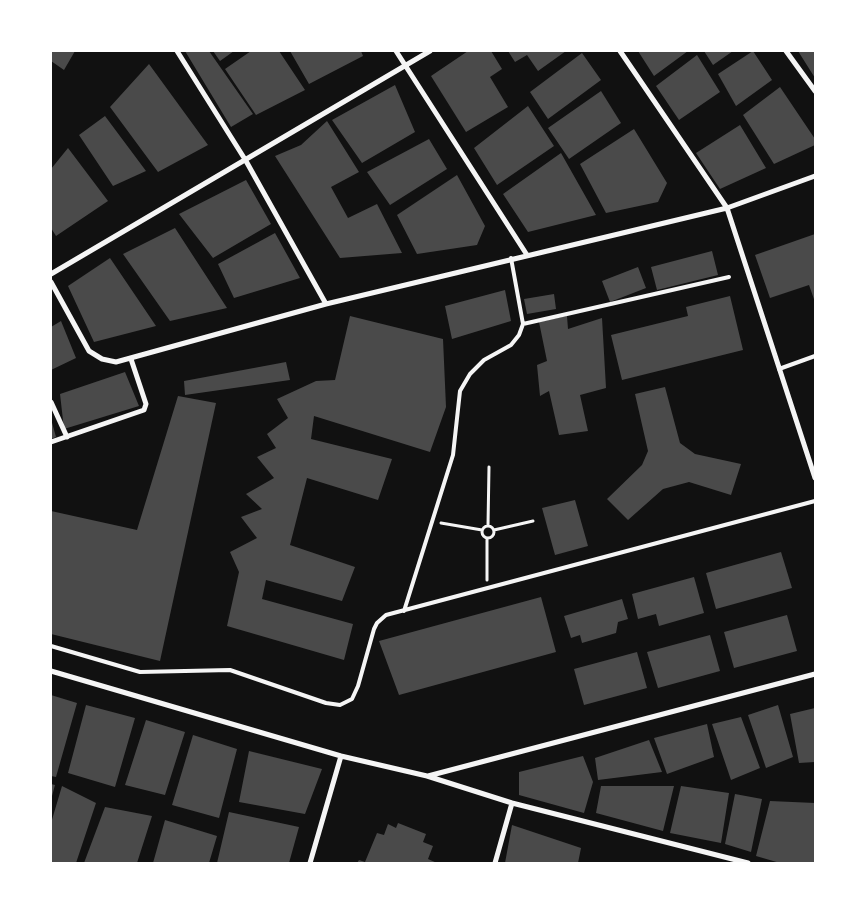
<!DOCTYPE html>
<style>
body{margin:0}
#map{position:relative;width:866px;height:914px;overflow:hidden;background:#111;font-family:Helvetica,sans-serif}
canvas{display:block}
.frame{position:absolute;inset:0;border:52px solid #fff;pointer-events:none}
</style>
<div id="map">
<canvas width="866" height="914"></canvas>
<div class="frame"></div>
</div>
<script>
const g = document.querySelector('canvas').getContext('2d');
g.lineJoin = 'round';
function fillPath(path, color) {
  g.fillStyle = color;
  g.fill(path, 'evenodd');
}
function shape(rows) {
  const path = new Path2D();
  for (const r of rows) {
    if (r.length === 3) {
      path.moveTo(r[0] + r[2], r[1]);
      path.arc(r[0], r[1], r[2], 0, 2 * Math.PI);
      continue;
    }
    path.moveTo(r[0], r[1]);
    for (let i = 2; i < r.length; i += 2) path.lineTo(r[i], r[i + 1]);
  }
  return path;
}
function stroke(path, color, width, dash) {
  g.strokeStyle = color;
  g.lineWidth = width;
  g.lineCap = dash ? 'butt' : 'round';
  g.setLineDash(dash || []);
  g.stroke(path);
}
fillPath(shape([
 [51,51,75,51,64,70,51,61],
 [185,51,209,51,253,114,231,127],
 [213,51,234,51,220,61],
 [251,51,279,51,305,90,256,115,225,69],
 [290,51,361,51,363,56,309,84],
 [468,51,491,51,502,69,490,77,508,107,466,132,431,76],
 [508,51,566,51,538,71,527,55,515,62],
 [638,51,688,51,654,76],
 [704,51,733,51,713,65],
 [753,51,772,80,736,106,718,74],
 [798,51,815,51,815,78],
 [582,53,601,80,548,119,530,92],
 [697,55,720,92,679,120,656,86],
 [149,64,208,145,158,172,110,107],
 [395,85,415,132,362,163,332,120],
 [780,87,815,139,815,145,774,164,743,115],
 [601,91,621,123,569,159,548,128],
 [528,106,554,146,497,185,474,148],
 [105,116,146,171,113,186,79,135],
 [327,121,359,172,331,187,348,218,377,204,402,253,340,258,275,156,301,145],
 [740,125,766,168,720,189,696,153],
 [634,129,667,183,658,202,606,213,580,164],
 [429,139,447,169,390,205,367,172],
 [68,148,108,201,56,236,51,228,51,169],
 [561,153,596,215,528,232,503,194],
 [457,175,485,226,477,245,417,254,397,215],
 [246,180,271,224,213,258,179,214],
 [175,228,227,308,170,321,123,254],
 [275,233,300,278,234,298,218,264],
 [815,234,815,302,809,285,770,298,755,255],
 [712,251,718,275,657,290,651,267],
 [110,258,156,326,94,342,68,286],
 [638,267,646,288,610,302,602,281],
 [505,290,511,321,452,339,445,306],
 [554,294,556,309,527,314,524,299],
 [730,296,743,350,622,380,611,335,688,316,686,307],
 [350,316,443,339,446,407,430,452,314,416,311,439,392,459,378,500,307,478,290,545,355,567,342,601,266,580,262,599,353,624,344,660,227,626,239,572,230,552,257,538,241,517,262,509,246,494,274,478,257,457,276,448,267,434,288,418,277,399,316,381,335,380],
 [567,316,568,329,602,318,606,388,580,395,588,431,559,435,549,391,540,396,537,365,547,361,539,322],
 [61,321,76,358,51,370,51,327],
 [286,362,290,380,185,395,184,381],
 [125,372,139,406,64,429,60,394],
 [665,387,680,443,695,454,741,464,731,495,689,482,663,489,628,520,607,499,642,465,648,451,635,394],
 [178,396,216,403,160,661,51,634,51,511,137,530],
 [51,419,56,437,51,439],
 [575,500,588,546,555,555,542,508],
 [781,552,792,588,716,609,706,573],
 [694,577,704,613,659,626,656,614,638,619,632,594],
 [541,597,556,652,399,695,379,641],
 [622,599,628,619,618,622,616,633,582,643,580,635,571,638,564,616],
 [787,615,797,651,734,668,724,632],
 [710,635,720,671,658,688,647,652],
 [637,652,647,688,584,705,574,669],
 [51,695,77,703,56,777,51,776],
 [86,705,135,718,115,787,68,773],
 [778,705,793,757,766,768,748,715],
 [815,708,815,762,799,763,790,714],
 [741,717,760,768,731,780,712,724],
 [146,720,185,732,165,795,125,785],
 [707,724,714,757,667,774,654,738],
 [193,735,237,749,219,818,172,805],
 [649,740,662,772,598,780,595,758],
 [249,751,322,769,305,814,239,802],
 [583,756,593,782,584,813,519,795,519,772],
 [51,784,55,785,52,796,51,796],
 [62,786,96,803,76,863,51,863,51,823],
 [601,786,674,786,663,831,596,813],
 [681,786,729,793,721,843,670,833],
 [735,794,762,799,751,852,725,844],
 [770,801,815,803,814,863,780,863,756,856],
 [105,807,152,816,137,863,84,863],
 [229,812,299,827,289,863,217,863],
 [165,820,217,836,209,863,153,863],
 [398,823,426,834,423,842,433,846,428,859,437,863,357,863,359,860,365,862,377,833,384,835,388,824,396,828],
 [512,825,581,848,578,863,505,863]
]), '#4a4a4a');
stroke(shape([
 [441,523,482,530],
 [488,525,489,467],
 [488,532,6],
 [494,530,533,521],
 [487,580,487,538]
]), '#f5f5f5', 3);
stroke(shape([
 [523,324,729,277],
 [779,369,815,356],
 [404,611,453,455,460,391,470,374,484,360,511,345,519,335,523,324,511,258],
 [51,646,140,672,230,670,326,703,340,705,352,699,358,686,374,629,377,623,386,615,815,501]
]), '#f5f5f5', 4);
stroke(shape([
 [177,51,246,161,326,304],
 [396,51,527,255],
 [620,51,727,208,815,478],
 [786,51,815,91],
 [51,274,430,51],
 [51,282,89,351,102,359,116,362,326,304,727,208,815,176],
 [51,402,67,437],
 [51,442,144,410,146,404,131,359],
 [51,671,341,756,427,776,512,803,748,863],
 [428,776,815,674],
 [310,863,341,756],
 [495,863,512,803]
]), '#f5f5f5', 5);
</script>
